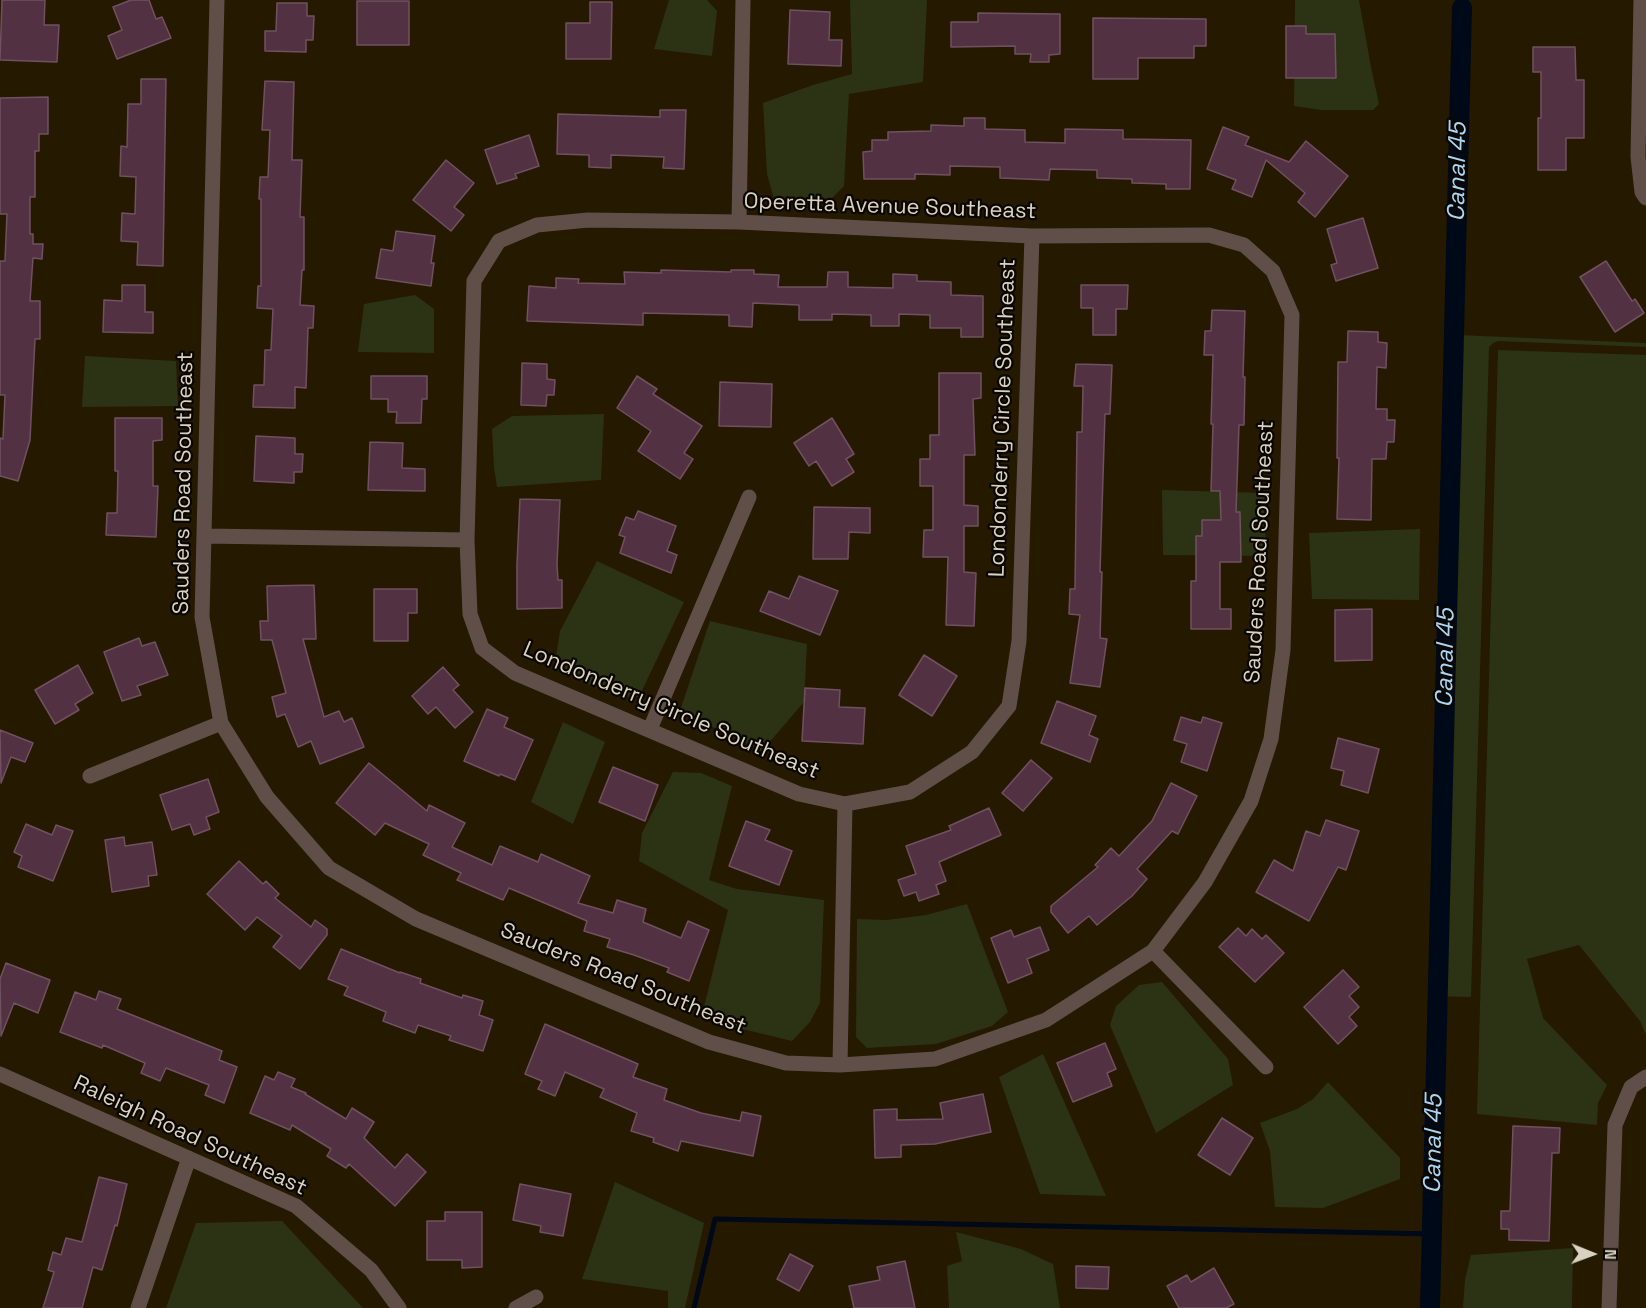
<!DOCTYPE html>
<style>
body{margin:0}
#map{position:relative;width:1646px;height:1308px;overflow:hidden;background:#251900;font-family:"Space Grotesk",sans-serif}
canvas{display:block}
.north{position:absolute;left:1562px;top:1224px;width:60px;height:60px;-webkit-text-stroke:4px #0a0600;paint-order:stroke;rotate:91deg;font-size:16px;font-weight:700;line-height:24px;text-align:center;color:#d9d1c1}
.north::after{content:'';display:block;margin:auto;width:21px;height:27px;background:#d9d1c1;clip-path:polygon(50% 0,100% 100%,50% 72%,0 100%)}
</style>
<div id="map">
<canvas width="1646" height="1308"></canvas>
<div class="north">N</div>
</div>
<script>
const g = document.querySelector('canvas').getContext('2d');
g.lineJoin = 'round';
function fillPath(path, color) {
  g.fillStyle = color;
  g.fill(path, 'evenodd');
}
function shape(rows) {
  const path = new Path2D();
  for (const r of rows) {
    path.moveTo(r[0], r[1]);
    for (let i = 2; i < r.length; i += 2) path.lineTo(r[i], r[i + 1]);
  }
  return path;
}
function stroke(path, color, width, dash) {
  g.strokeStyle = color;
  g.lineWidth = width;
  g.lineCap = dash ? 'butt' : 'round';
  g.setLineDash(dash || []);
  g.stroke(path);
}
function drawText(font, color, halo, rows, align = 'center') {
  g.font = font + ' "Space Grotesk",sans-serif';
  g.lineWidth = 4.5;
  g.setLineDash([]);
  g.textBaseline = 'middle';
  g.strokeStyle = halo;
  g.fillStyle = color;
  for (const [text, x, y, turn = 0] of rows) {
    g.save();
    g.translate(x, y);
    g.rotate((+turn || 0) * Math.PI / 180);
    g.textAlign = isNaN(turn) ? turn : align;
    if (halo) g.strokeText(text, 0, 0);
    g.fillText(text, 0, 0);
    g.restore();
  }
}
fillPath(shape([
 [669,0,707,0,717,11,712,56,654,49],
 [850,0,927,0,923,82,849,94,844,186,829,201,774,199,767,174,763,103,813,85,852,74],
 [1295,0,1359,0,1371,67,1379,104,1373,110,1322,110,1294,106],
 [415,295,434,309,434,353,358,352,364,304],
 [1458,335,1646,343,1646,347,1498,341,1493,343,1489,347,1471,997,1429,996],
 [1498,350,1646,355,1646,1035,1640,1021,1579,945,1527,959,1543,1018,1607,1085,1598,1103,1597,1125,1477,1114],
 [85,356,176,361,178,406,82,407],
 [604,414,601,480,497,487,494,468,492,429,512,416],
 [1162,490,1264,493,1266,556,1163,555],
 [1420,529,1419,600,1312,599,1309,533],
 [597,561,684,602,639,697,616,696,554,669,560,631],
 [710,621,807,644,804,702,762,751,680,711],
 [563,722,605,742,573,824,531,802],
 [673,772,701,773,732,786,709,880,737,889,824,900,820,1003,810,1022,792,1041,701,1019,728,910,639,861,642,833],
 [967,904,1008,1012,992,1026,936,1044,867,1048,856,1037,857,919,887,920,926,915],
 [1162,982,1228,1059,1233,1085,1156,1133,1110,1025,1116,1006,1139,985],
 [1043,1054,1106,1196,1040,1194,999,1077],
 [1328,1082,1400,1158,1400,1179,1323,1208,1275,1207,1270,1151,1260,1123,1297,1109,1313,1099],
 [615,1182,704,1223,685,1308,668,1308,668,1291,582,1279],
 [282,1221,363,1308,166,1308,196,1223],
 [956,1232,1021,1249,1053,1264,1060,1308,949,1308,947,1266,962,1261],
 [1573,1248,1572,1308,1463,1308,1465,1279,1471,1255]
]), '#2c3214');
stroke(shape([
 [694,1308,715,1219,1432,1234]
]), '#000917', 5);
stroke(shape([
 [1430,1308,1462,8]
]), '#000917', 20);
const building = shape([
 [2,0,45,0,44,25,59,25,57,62,0,60,2,0],
 [131,0,149,0,156,19,162,17,171,38,117,59,108,36,122,30,113,7,131,0],
 [357,1,409,1,409,45,357,45,357,1],
 [590,2,612,2,611,59,566,59,566,23,590,23,590,2],
 [277,3,307,3,307,16,314,16,313,40,306,40,306,52,265,51,265,31,276,31,277,3],
 [790,10,830,12,829,40,842,40,841,66,788,64,790,10],
 [978,13,1060,14,1060,54,1049,55,1049,62,1030,62,1031,54,1015,54,1015,46,951,47,951,22,978,22,978,13],
 [1093,18,1206,19,1206,46,1194,46,1194,58,1138,58,1138,79,1093,79,1093,18],
 [1286,26,1306,26,1306,34,1335,34,1336,78,1286,78,1286,26],
 [1533,47,1575,47,1576,80,1584,80,1584,138,1566,138,1566,170,1538,170,1538,118,1541,118,1541,72,1533,72,1533,47],
 [141,79,166,79,163,266,137,265,138,242,121,241,122,213,135,214,136,177,120,176,121,146,127,147,128,104,141,104,141,79],
 [265,81,294,82,292,160,302,160,300,217,304,217,304,270,302,270,300,305,314,306,313,328,308,328,306,388,295,387,295,408,253,407,254,385,264,385,265,350,271,350,273,309,257,308,258,286,261,286,261,199,259,199,260,177,268,177,270,130,262,130,265,81],
 [48,97,48,134,39,134,39,151,35,151,35,197,30,197,30,234,33,234,33,244,43,244,42,259,33,258,30,301,40,301,40,339,35,339,30,440,18,481,0,476,0,438,3,439,5,395,0,395,0,261,5,261,7,214,0,214,0,98,48,97],
 [660,110,686,110,684,169,663,168,664,157,611,155,611,168,589,167,589,155,557,154,558,114,660,117,660,110],
 [964,118,985,118,985,129,1025,130,1025,142,1065,143,1065,129,1123,130,1123,139,1191,140,1190,189,1166,189,1166,184,1132,183,1132,179,1097,178,1097,170,1050,169,1049,180,1000,178,1000,167,950,166,950,175,915,174,915,179,864,179,863,152,872,151,872,140,888,140,888,132,931,131,931,125,964,126,964,118],
 [1223,127,1249,137,1245,145,1289,162,1306,141,1348,176,1315,217,1298,202,1305,193,1266,160,1252,197,1232,189,1236,180,1207,169,1223,127],
 [529,135,539,166,515,174,517,178,497,184,485,150,529,135],
 [446,160,474,183,454,207,464,215,451,231,413,200,446,160],
 [1363,218,1378,268,1336,281,1331,265,1337,263,1327,229,1363,218],
 [396,231,435,236,431,263,434,263,431,286,376,278,381,249,393,251,396,231],
 [1606,261,1632,301,1635,299,1644,313,1615,332,1580,277,1606,261],
 [661,270,731,272,731,270,754,270,754,274,779,275,778,287,827,287,828,272,848,272,848,287,893,288,893,274,917,275,917,281,951,282,951,295,983,296,983,337,961,337,961,328,930,328,930,315,899,314,899,326,871,326,871,315,832,314,832,320,799,320,799,305,753,303,752,327,729,326,729,315,643,313,643,325,527,321,529,286,556,288,556,278,579,279,578,283,625,284,624,272,661,273,661,270],
 [122,285,145,285,145,312,153,312,153,333,103,332,104,300,122,301,122,285],
 [1081,285,1128,285,1127,309,1116,309,1116,335,1093,335,1093,308,1081,308,1081,285],
 [1212,310,1245,311,1243,377,1245,377,1244,425,1239,425,1236,512,1240,512,1241,562,1220,562,1220,609,1231,609,1231,629,1191,629,1191,581,1196,581,1196,536,1202,536,1202,520,1221,520,1220,491,1211,491,1213,424,1211,424,1213,355,1204,355,1205,331,1211,331,1212,310],
 [1348,331,1378,332,1378,342,1387,343,1386,368,1377,367,1376,409,1387,409,1387,420,1395,420,1394,442,1387,442,1386,459,1372,459,1371,520,1337,519,1339,458,1337,458,1338,362,1347,362,1348,331],
 [522,363,547,364,547,379,555,380,554,395,547,395,546,406,521,405,522,363],
 [1076,364,1112,365,1110,414,1105,414,1100,572,1102,572,1100,638,1107,639,1100,687,1070,683,1080,615,1069,614,1070,589,1075,589,1077,432,1082,432,1083,386,1074,386,1076,364],
 [939,373,981,373,981,398,973,399,975,455,964,455,964,505,978,506,978,526,964,526,964,572,976,573,974,626,946,625,948,557,923,557,924,530,933,530,933,486,920,486,920,459,930,459,930,435,939,435,939,373],
 [371,376,427,376,427,399,422,399,421,423,396,423,397,412,388,412,388,399,371,399,371,376],
 [637,376,657,389,653,394,702,426,684,453,693,459,680,479,638,451,651,431,617,408,637,376],
 [720,382,772,384,771,427,719,426,720,382],
 [115,418,162,418,162,440,153,441,153,486,158,486,156,537,106,535,107,513,117,513,118,471,115,471,115,418],
 [832,418,854,454,846,459,854,472,832,486,816,461,809,466,794,443,832,418],
 [256,436,295,438,295,454,303,454,302,472,294,472,294,483,254,481,256,436],
 [370,442,403,443,402,468,425,469,425,491,368,490,370,442],
 [520,499,560,500,557,564,558,580,562,580,562,608,517,609,517,564,520,499],
 [814,507,870,508,870,533,849,532,848,559,813,559,814,507],
 [638,511,676,526,667,551,677,555,671,573,620,553,625,537,619,535,626,517,634,520,638,511],
 [799,576,838,591,820,635,760,611,769,591,789,599,799,576],
 [314,585,316,639,303,639,324,717,339,711,344,722,352,718,364,747,320,764,311,741,298,747,285,714,277,717,272,697,286,693,272,640,261,640,260,621,268,621,267,586,314,585],
 [374,589,417,589,417,613,408,613,408,641,374,641,374,589],
 [1372,609,1372,660,1335,661,1335,610,1372,609],
 [139,638,142,646,155,642,168,675,137,686,141,695,122,701,104,652,139,638],
 [924,655,957,676,932,716,899,695,924,655],
 [78,665,93,693,75,704,79,710,55,724,35,690,78,665],
 [443,667,459,685,453,690,473,712,455,728,436,707,428,714,412,696,443,667],
 [805,688,840,690,839,707,865,708,863,744,802,741,805,688],
 [1057,701,1096,716,1089,735,1098,739,1090,762,1041,743,1057,701],
 [487,709,508,718,504,727,533,740,515,780,500,774,499,776,464,761,487,709],
 [1181,717,1201,723,1203,717,1222,723,1207,771,1181,762,1187,744,1174,740,1181,717],
 [0,730,33,743,25,762,11,757,1,783,0,730],
 [1338,738,1379,749,1368,793,1341,785,1344,771,1331,768,1338,738],
 [1031,760,1052,778,1023,811,1002,793,1031,760],
 [369,763,427,811,429,805,465,823,452,847,492,865,500,846,538,862,541,854,590,876,578,903,613,913,617,900,646,909,643,922,681,938,688,921,709,930,689,981,667,972,669,968,634,955,607,947,610,939,584,931,587,921,509,888,503,900,457,880,461,873,423,855,429,844,385,823,375,835,336,803,369,763],
 [613,767,658,785,645,821,599,802,613,767],
 [208,779,219,812,206,817,210,829,194,835,190,824,172,830,160,795,208,779],
 [1171,783,1197,796,1178,834,1172,831,1137,869,1147,879,1132,896,1097,925,1089,916,1068,933,1051,912,1051,906,1098,867,1095,865,1111,848,1119,856,1152,821,1171,783],
 [989,808,1001,835,939,862,946,881,936,885,939,894,919,901,916,892,904,896,898,880,916,874,906,846,951,830,949,826,989,808],
 [1326,820,1359,831,1346,870,1338,867,1309,921,1256,892,1274,860,1293,871,1306,831,1320,836,1326,820],
 [746,821,770,830,765,840,792,851,779,885,729,866,746,821],
 [26,824,52,835,56,825,73,831,53,881,18,867,22,856,14,852,26,824],
 [124,837,125,846,152,842,157,875,148,876,149,886,112,892,105,840,124,837],
 [239,861,263,884,266,881,279,894,275,898,311,927,315,920,327,929,327,935,300,969,273,947,282,936,257,917,245,930,207,894,239,861],
 [1040,927,1049,950,1027,959,1032,973,1008,983,991,938,1011,930,1014,937,1040,927],
 [1238,928,1246,936,1252,929,1262,939,1266,935,1284,953,1255,982,1219,947,1238,928],
 [341,949,400,973,400,972,421,979,420,983,462,998,463,995,483,1001,479,1015,493,1020,483,1051,449,1040,451,1036,418,1025,415,1033,383,1021,386,1012,344,995,348,987,328,979,341,949],
 [6,963,50,980,38,1013,14,1003,1,1036,0,979,6,963],
 [1343,970,1359,987,1349,996,1359,1007,1349,1017,1357,1026,1338,1044,1304,1007,1343,970],
 [99,991,121,999,117,1009,222,1051,219,1060,237,1067,224,1103,205,1095,209,1085,166,1068,160,1081,141,1073,145,1063,103,1045,102,1048,60,1032,75,992,96,1000,99,991],
 [545,1024,638,1064,633,1077,667,1089,664,1100,701,1113,740,1121,742,1112,761,1116,753,1156,681,1141,678,1151,653,1142,654,1138,631,1131,637,1113,600,1097,604,1089,565,1072,555,1096,538,1089,542,1081,525,1074,545,1024],
 [1105,1043,1116,1069,1107,1073,1112,1086,1073,1102,1057,1063,1105,1043],
 [278,1072,295,1079,291,1087,306,1093,305,1094,346,1119,352,1108,374,1122,364,1138,395,1168,407,1154,426,1172,395,1206,349,1164,346,1168,327,1156,331,1149,292,1125,290,1130,250,1113,265,1076,274,1080,278,1072],
 [983,1094,991,1132,935,1144,901,1145,901,1157,875,1158,874,1110,897,1109,897,1120,943,1119,940,1103,983,1094],
 [1222,1118,1253,1138,1230,1175,1198,1155,1222,1118],
 [1513,1126,1560,1128,1559,1153,1552,1153,1549,1241,1509,1240,1509,1229,1501,1229,1501,1211,1510,1211,1513,1126],
 [99,1177,127,1184,117,1226,115,1225,102,1270,93,1267,82,1308,43,1308,54,1272,48,1270,53,1252,61,1255,66,1238,82,1242,99,1177],
 [520,1184,571,1194,563,1236,540,1232,541,1226,513,1220,520,1184],
 [445,1212,482,1212,482,1267,462,1268,462,1260,427,1260,427,1221,445,1221,445,1212],
 [790,1254,813,1266,799,1291,777,1279,790,1254],
 [905,1261,915,1308,854,1308,849,1286,880,1280,877,1267,905,1261],
 [1076,1266,1109,1267,1108,1289,1076,1288,1076,1266],
 [1214,1268,1234,1304,1226,1308,1179,1308,1167,1286,1187,1275,1191,1282,1214,1268]
]);
fillPath(building, '#523143');
stroke(building, '#6f5160', 1.5);
stroke(shape([
 [217,0,202,617,221,723,267,797,329,868,416,919,709,1042,786,1063,840,1065,935,1059,1046,1020,1153,951,1205,882,1251,801,1271,739,1283,650,1292,315,1273,271,1244,245,1209,235,1032,236,739,222,588,220,537,225,499,241,474,281,467,540,470,614,482,648,515,673,799,794,845,804,910,792,972,752,1009,706,1019,641,1032,236],
 [1641,0,1638,157,1642,192,1646,198],
 [739,222,743,0],
 [205,536,467,540],
 [650,729,749,497],
 [90,776,221,723],
 [1153,951,1266,1067],
 [840,1065,845,804],
 [0,1074,296,1206,371,1270,399,1308],
 [138,1308,189,1158],
 [516,1308,536,1297],
 [1609,1308,1615,1125,1631,1087,1646,1077]
]), '#604f49', 15);
drawText('22px', '#d9d1c1', '#0a0600', [
 ["Operetta Avenue Southeast",890,207,2],
 ["Londonderry Circle Southeast",1003,418,-88],
 ["Sauders Road Southeast",184,483,-89],
 ["Sauders Road Southeast",1260,552,-87],
 ["Londonderry Circle Southeast",671,711,23],
 ["Sauders Road Southeast",623,979,22],
 ["Raleigh Road Southeast",190,1136,25]
]);
drawText('italic 24px', '#a9d6f8', '#0a0600', [
 ["Canal 45",1458,172,-89],
 ["Canal 45",1446,658,-89],
 ["Canal 45",1434,1144,-89]
]);
</script>
